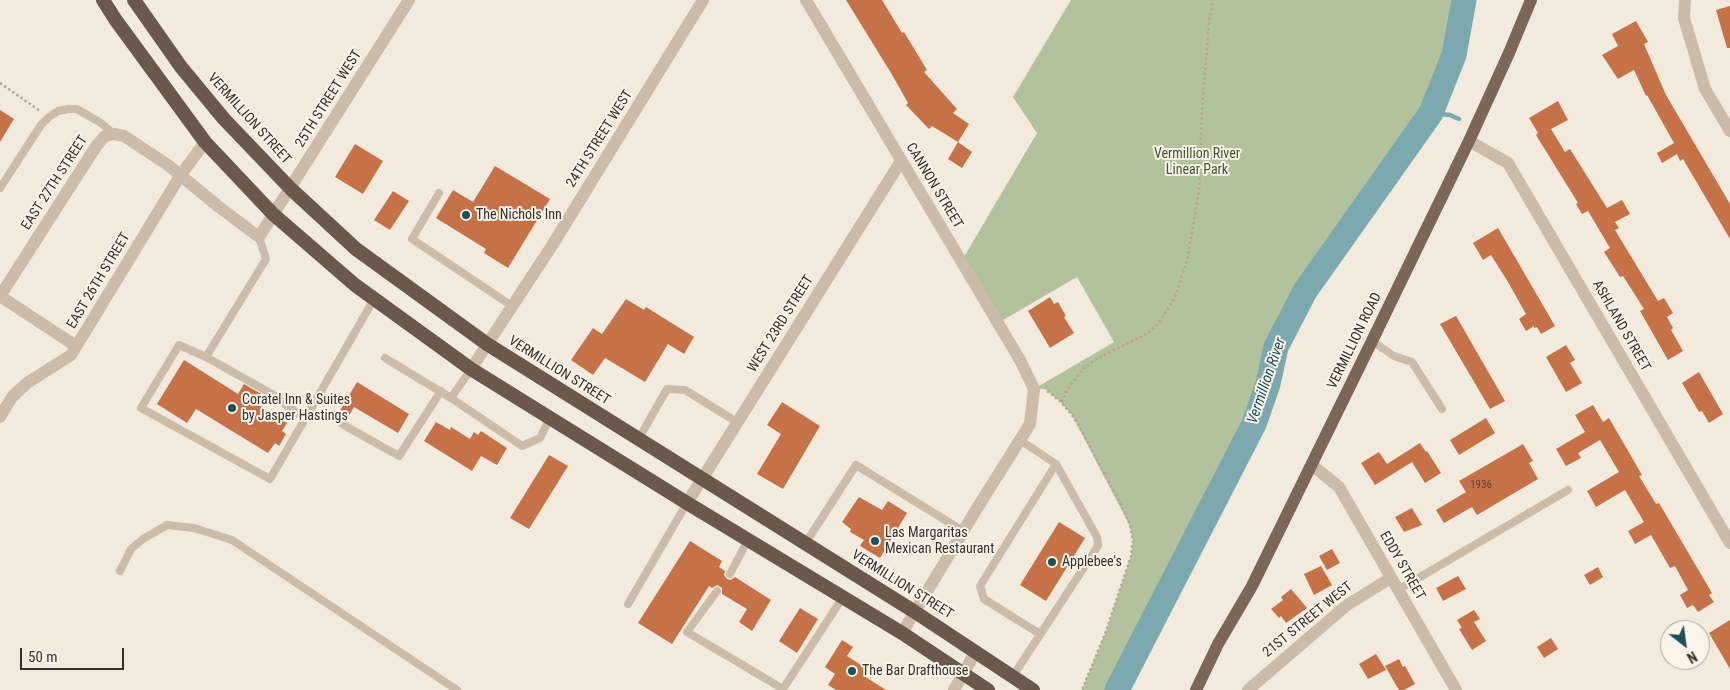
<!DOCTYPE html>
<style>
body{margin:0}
#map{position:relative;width:1730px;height:690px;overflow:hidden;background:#f2eadd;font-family:"Roboto Condensed",sans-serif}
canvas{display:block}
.north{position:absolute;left:1660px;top:620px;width:50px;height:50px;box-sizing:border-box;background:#faf4ea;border:1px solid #aca59d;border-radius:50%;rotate:150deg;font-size:14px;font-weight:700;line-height:20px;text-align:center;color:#382f29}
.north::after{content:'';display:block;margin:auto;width:18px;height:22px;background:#1e5059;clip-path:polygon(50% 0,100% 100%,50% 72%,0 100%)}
.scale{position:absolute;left:20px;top:648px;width:104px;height:22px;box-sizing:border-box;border:2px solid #382f29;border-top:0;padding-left:6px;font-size:15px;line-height:18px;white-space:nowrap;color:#382f29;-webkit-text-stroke:4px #faf4ea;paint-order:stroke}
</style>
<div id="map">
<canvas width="1730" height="690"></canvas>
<div class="north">N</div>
<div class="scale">50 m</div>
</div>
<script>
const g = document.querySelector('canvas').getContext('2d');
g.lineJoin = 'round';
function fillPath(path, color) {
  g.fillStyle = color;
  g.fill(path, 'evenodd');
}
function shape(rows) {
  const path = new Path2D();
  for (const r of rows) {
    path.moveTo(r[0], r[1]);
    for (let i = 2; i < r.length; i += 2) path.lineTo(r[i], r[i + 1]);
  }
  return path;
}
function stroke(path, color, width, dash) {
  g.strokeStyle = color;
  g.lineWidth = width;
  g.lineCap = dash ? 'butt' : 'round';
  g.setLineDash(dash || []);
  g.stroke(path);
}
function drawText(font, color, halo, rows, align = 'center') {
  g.font = font + ' "Roboto Condensed",sans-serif';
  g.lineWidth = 4;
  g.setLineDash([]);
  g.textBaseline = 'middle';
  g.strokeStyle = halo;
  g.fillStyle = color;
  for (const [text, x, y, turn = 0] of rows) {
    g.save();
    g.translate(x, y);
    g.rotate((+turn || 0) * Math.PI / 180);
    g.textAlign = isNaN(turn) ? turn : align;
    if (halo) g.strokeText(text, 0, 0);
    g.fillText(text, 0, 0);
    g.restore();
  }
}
fillPath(shape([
 [1071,0,1464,0,1454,55,1431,113,1305,291,1276,347,1268,384,1254,424,1117,690,1082,690,1105,634,1131,556,1133,541,1130,526,1072,415,1061,402,1045,389,1034,389,1114,342,1077,277,998,323,961,262,1037,133,1013,97]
]), '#b2c29d');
stroke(shape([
 [1431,113,1450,115,1459,119]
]), '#7ca9af', 4.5);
stroke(shape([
 [1117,690,1254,424,1268,384,1276,347,1305,291,1431,113,1454,55,1464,0]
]), '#7ca9af', 25);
fillPath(shape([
 [846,0,882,0,902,33,904,32,927,70,924,72,957,109,953,113,969,124,958,142,932,126,929,129,906,105,908,103,891,73],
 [1730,6,1730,48,1727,48,1716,10],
 [1636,21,1648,42,1644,44,1666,95,1730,204,1730,239,1683,159,1680,161,1677,154,1662,163,1657,153,1674,143,1647,95,1646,96,1634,70,1618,79,1602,55,1618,46,1612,34],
 [1558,101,1568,120,1551,129,1565,152,1570,149,1607,208,1622,200,1630,214,1615,222,1619,228,1615,230,1658,301,1664,298,1673,313,1667,317,1673,328,1671,330,1683,351,1668,360,1640,311,1644,309,1623,276,1620,277,1604,252,1610,248,1588,211,1582,214,1576,204,1578,203,1536,135,1538,133,1529,118],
 [0,110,14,119,0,142],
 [958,142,972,152,962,168,948,159],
 [355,144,383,161,363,194,335,177],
 [495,166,550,199,508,268,484,253,486,249,436,218,453,190,473,202],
 [393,191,409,201,390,230,374,220],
 [1498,228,1555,326,1541,334,1537,327,1534,328,1534,326,1526,331,1519,319,1526,314,1508,282,1491,255,1483,260,1473,243],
 [1050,297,1054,304,1058,302,1066,316,1064,317,1074,333,1050,348,1028,311],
 [626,299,644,310,646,307,694,337,684,354,668,344,645,382,605,358,593,375,571,360,593,328,602,334],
 [1456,316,1505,401,1490,409,1440,324],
 [1566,345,1575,360,1570,363,1582,383,1566,392,1546,357],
 [184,360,238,394,244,384,263,395,257,404,287,423,282,431,286,434,279,446,275,443,268,453,196,409,187,423,157,404],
 [1699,372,1723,414,1709,423,1702,411,1699,412,1682,383],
 [357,382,409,414,398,433,354,407,348,417,339,412],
 [782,402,820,426,783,489,757,474,781,434,767,425],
 [1593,405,1603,422,1609,418,1642,475,1639,476,1656,504,1659,503,1712,593,1709,595,1714,602,1698,612,1693,605,1687,608,1680,595,1688,590,1675,566,1670,568,1651,535,1635,544,1628,531,1644,522,1625,490,1596,507,1587,491,1619,472,1600,440,1578,453,1581,458,1566,466,1556,449,1585,432,1575,415],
 [1486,418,1495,433,1459,455,1450,440],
 [436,422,450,430,451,427,470,439,474,432,478,435,481,431,507,448,497,465,481,456,472,471,424,441],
 [1420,443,1426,452,1427,451,1441,473,1425,483,1412,462,1375,485,1361,463,1379,452,1387,464],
 [1523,444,1533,461,1529,463,1538,479,1477,515,1472,507,1444,523,1436,510,1466,492,1459,481],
 [549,455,568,466,529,529,510,518],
 [859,497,882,510,888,501,907,513,880,558,860,546,864,540,850,532,851,529,842,522],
 [1412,508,1422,525,1404,532,1395,517],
 [1059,522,1085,538,1046,601,1020,585],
 [690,541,722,561,719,567,725,571,724,575,727,579,731,580,735,577,771,600,752,631,739,622,747,609,722,594,722,588,717,585,712,588,709,586,672,644,638,623],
 [1332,549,1340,563,1327,570,1319,556],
 [1321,566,1332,585,1314,595,1304,574],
 [1598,567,1603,577,1590,585,1584,575],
 [1458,576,1466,589,1443,601,1436,588],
 [1291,589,1307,608,1286,623,1281,616,1279,618,1271,609,1283,600,1281,597],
 [800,608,818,619,797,653,779,641],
 [1474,610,1480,619,1474,622,1486,641,1472,650,1459,629,1462,628,1457,620],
 [1730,620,1730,669,1709,633],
 [1551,638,1558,649,1544,658,1537,647],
 [842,640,853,647,847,656,869,670,864,676,886,690,836,690,828,685,835,674,825,667],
 [1376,654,1386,670,1368,679,1359,664],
 [1399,659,1403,667,1405,666,1415,684,1404,690,1399,690,1385,666]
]), '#c57249');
stroke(shape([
 [0,83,40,111],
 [1047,391,1061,402,1072,415,1083,433,1126,515,1130,526,1133,541,1131,556,1105,634,1082,690],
 [1061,402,1067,390,1083,369,1096,359,1147,334,1157,325,1175,298,1187,261,1199,191,1202,110,1209,23,1213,0]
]), '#b7a693', 2.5, [2.5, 2.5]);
stroke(shape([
 [0,188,41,125,49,117,58,111,68,109,77,109,101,123,114,134],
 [439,193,412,239,512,306],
 [1372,341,1394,356,1412,362,1442,409],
 [206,357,272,394,305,419,270,479,141,408,179,345,206,357,266,259,259,237],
 [385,358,451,398,471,369],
 [451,398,522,446,540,438,550,418],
 [305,419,374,299],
 [342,424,399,456,441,391],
 [638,440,667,389,685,390,737,422],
 [805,544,856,465,963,531],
 [120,571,131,549,143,539,167,525,194,528,232,540,457,690],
 [730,574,748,540],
 [1398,590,1568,490],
 [717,591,687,632,783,689,843,597],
 [628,604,687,503],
 [1040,634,984,599,980,586,1056,464],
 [1013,676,1098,546,1097,537,1056,464,1020,440]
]), '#cbbba9', 8);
stroke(shape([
 [806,0,1020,360,1034,389,1030,424,976,510,902,633],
 [1685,0,1684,18,1705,89,1730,131],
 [1469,141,1508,163,1730,543],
 [0,296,97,145,105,136,114,134,124,136,168,165,219,207,259,237,409,0],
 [0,296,76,346],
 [471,369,553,244,703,0],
 [0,417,12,397,27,383,71,355,180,176,205,142],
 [1312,465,1339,487,1456,690],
 [687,503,901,161],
 [954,690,976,651],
 [1248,690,1347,605,1391,578]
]), '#cbbba9', 12);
stroke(shape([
 [1196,690,1218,644,1252,586,1372,341,1469,141,1509,53,1531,0]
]), '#7a675a', 12);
stroke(shape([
 [103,0,115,19,205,142,273,214,355,285,471,369,687,503,902,633,988,690],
 [134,0,181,67,224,119,291,189,356,249,487,344,915,612,1033,690]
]), '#6a584d', 14);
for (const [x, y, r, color] of [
 [466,215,5,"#1e5059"],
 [232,408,5,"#1e5059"],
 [875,541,5,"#1e5059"],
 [1052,562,5,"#1e5059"],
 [852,671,5,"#1e5059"]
]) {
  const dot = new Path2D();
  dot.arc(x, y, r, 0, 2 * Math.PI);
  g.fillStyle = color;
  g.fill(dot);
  stroke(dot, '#faf4ea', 2);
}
drawText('11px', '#5b4031', null, [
 ["1936",1481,485]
]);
drawText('14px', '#382f29', '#faf4ea', [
 ["25TH STREET WEST",329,99,-58],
 ["VERMILLION STREET",249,119,48],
 ["24TH STREET WEST",600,139,-58],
 ["EAST 27TH STREET",55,183,-57],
 ["CANNON STREET",934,186,59],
 ["EAST 26TH STREET",99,281,-59],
 ["WEST 23RD STREET",781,324,-58],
 ["ASHLAND STREET",1621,326,60],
 ["VERMILLION ROAD",1355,341,-64],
 ["VERMILLION STREET",559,371,32],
 ["EDDY STREET",1402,566,60],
 ["VERMILLION STREET",902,585,32],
 ["21ST STREET WEST",1308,620,-39]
]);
drawText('14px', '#43562d', '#faf4ea', [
 ["Vermillion River",1197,154],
 ["Linear Park",1197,170]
]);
drawText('14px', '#382f29', '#faf4ea', [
 ["The Nichols Inn",476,215],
 ["Coratel Inn & Suites",242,400],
 ["by Jasper Hastings",242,416],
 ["Las Margaritas",885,533],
 ["Mexican Restaurant",885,549],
 ["Applebee's",1062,562],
 ["The Bar Drafthouse",862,671]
], 'left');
drawText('italic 15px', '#1e5059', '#faf4ea', [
 ["Vermillion River",1267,381,-71]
]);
</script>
